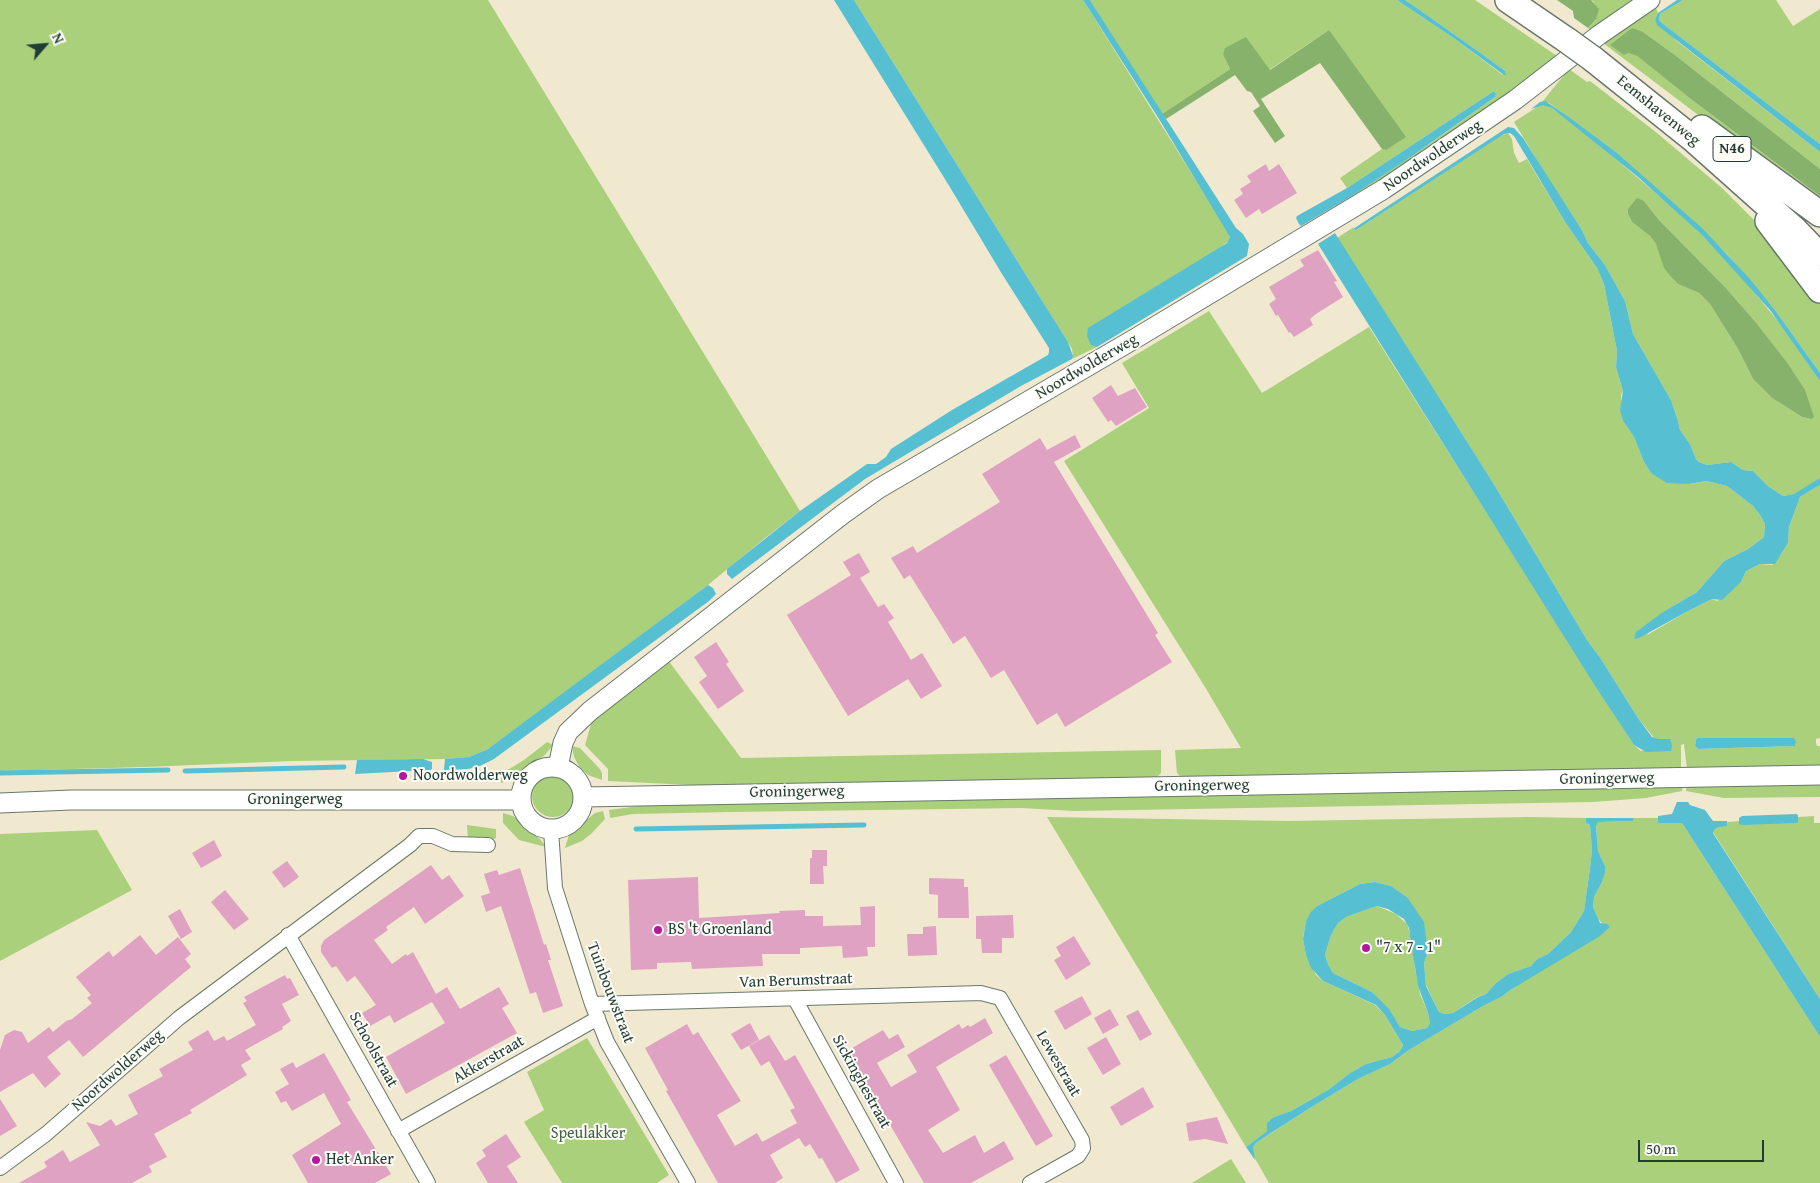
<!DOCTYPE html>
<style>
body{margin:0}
#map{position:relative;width:1820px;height:1183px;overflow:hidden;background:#f1e8d0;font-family:"Gentium Book Plus",serif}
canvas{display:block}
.north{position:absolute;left:20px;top:20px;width:50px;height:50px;-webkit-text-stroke:4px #fdfcf7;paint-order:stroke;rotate:63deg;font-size:14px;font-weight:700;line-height:20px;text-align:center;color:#1f3d34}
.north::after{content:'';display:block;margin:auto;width:18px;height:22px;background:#1f3d34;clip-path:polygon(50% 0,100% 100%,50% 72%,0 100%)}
.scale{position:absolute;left:1638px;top:1140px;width:126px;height:22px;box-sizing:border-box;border:2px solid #1f3d34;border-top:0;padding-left:6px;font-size:15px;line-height:18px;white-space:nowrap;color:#1f3d34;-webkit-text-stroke:4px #fdfcf7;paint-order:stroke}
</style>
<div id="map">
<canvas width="1820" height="1183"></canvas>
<div class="north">N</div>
<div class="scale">50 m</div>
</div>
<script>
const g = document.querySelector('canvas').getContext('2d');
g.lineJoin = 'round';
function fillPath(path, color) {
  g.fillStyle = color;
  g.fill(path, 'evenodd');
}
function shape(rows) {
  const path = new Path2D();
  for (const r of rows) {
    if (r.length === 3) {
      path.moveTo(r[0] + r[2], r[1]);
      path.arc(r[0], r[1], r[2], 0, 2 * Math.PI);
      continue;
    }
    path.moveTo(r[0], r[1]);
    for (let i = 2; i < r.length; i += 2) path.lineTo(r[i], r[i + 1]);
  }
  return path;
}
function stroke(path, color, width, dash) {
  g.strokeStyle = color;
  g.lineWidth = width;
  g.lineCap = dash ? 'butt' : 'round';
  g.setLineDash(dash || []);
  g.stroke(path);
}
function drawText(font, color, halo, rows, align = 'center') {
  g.font = font + ' "Gentium Book Plus",serif';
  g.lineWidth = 4;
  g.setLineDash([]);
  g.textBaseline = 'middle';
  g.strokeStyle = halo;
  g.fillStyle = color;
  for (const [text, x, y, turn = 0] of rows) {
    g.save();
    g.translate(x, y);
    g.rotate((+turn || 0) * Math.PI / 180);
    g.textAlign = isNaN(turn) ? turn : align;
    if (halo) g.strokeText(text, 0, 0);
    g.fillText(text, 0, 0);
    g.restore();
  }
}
fillPath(shape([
 [0,0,488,0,800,511,765,538,708,585,536,715,488,749,469,757,445,759,292,761,145,767,0,771],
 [854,0,1083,0,1229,233,1230,240,1091,344,1097,347,1072,359,1073,356,1072,349,1068,342],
 [1090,0,1397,0,1455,39,1503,75,1505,71,1482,54,1405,0,1475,0,1557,56,1518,89,1354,202,1349,198,1425,147,1495,97,1496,94,1494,91,1347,188,1340,178,1382,149,1386,150,1329,30,1269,70,1246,37,1223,55,1230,69,1162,114],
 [1591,0,1634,0,1592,31,1588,28,1596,19,1594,2],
 [1683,0,1776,0,1793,26,1820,9,1820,144,1662,23,1659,20,1660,14],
 [1655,5,1658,13,1655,19,1678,42,1820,152,1820,169,1675,55,1643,32,1628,53,1637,56,1692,100,1820,196,1820,207,1603,43],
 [1569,69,1587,82,1590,81,1657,133,1722,188,1769,235,1820,298,1820,373,1775,310,1727,254,1616,152,1549,103,1542,102],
 [1540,105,1546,105,1552,108,1578,127,1678,212,1702,235,1745,281,1786,331,1820,381,1820,478,1812,484,1794,494,1783,496,1768,486,1753,471,1743,470,1731,462,1707,465,1699,462,1696,459,1690,444,1680,430,1678,421,1671,400,1633,334,1625,301,1605,265,1588,243,1582,230,1546,175,1514,122],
 [1644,201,1659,220,1725,287,1753,319,1811,419,1802,417,1772,398,1753,379,1738,349,1710,304,1699,293,1678,284,1673,279,1656,244,1650,236,1632,222,1628,214],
 [1508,133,1512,139,1514,153,1519,163,1527,159,1565,222,1597,268,1604,284,1617,351,1616,367,1623,391,1621,395,1623,421,1634,437,1644,462,1651,473,1689,484,1706,481,1727,486,1753,506,1760,515,1765,524,1764,537,1748,549,1724,561,1697,592,1663,612,1647,635,1690,610,1712,599,1717,601,1741,582,1746,571,1760,564,1772,565,1780,556,1788,543,1789,527,1800,497,1820,485,1820,738,1816,739,1816,743,1817,746,1820,746,1820,767,1687,769,1684,744,1681,745,1681,770,1181,777,1177,773,1175,750,1241,748,1205,687,1064,461,1149,408,1122,363,1209,311,1262,393,1369,327,1634,745,1641,751,1670,739,1655,739,1638,718,1601,659,1587,640,1495,486,1337,238,1354,227,1353,229,1356,230,1500,136],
 [1696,740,1796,744,1794,746,1698,749,1695,746],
 [668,660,741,758,1161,750,1161,773,1156,778,741,785,691,785,608,781,608,769,585,745,593,717],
 [547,742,553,745,545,755,509,780,501,783,501,774,524,760],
 [572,746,580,748,600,769,602,773,602,780,588,775,580,768,574,757],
 [553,796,21],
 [1820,783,1820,797,1724,798,1686,791,1687,786],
 [1683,785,1682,791,1646,798,1593,802,1074,811,1022,808,731,812,633,814,610,818,609,810,670,802],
 [603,811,605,819,591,834,582,841,565,848,569,835,595,813],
 [503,813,513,816,522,822,540,839,546,847,519,840,503,823],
 [1814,816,1814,823,1820,823,1820,999,1713,832,1714,830,1728,822,1739,821,1739,824,1798,822,1798,817],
 [1047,817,1289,821,1530,817,1586,818,1586,823,1590,825,1592,850,1590,868,1584,911,1571,932,1548,954,1537,959,1531,966,1508,974,1496,983,1486,994,1477,997,1453,1013,1445,1014,1439,1012,1426,985,1424,963,1428,952,1407,897,1391,886,1375,882,1360,884,1317,906,1306,921,1303,938,1306,955,1316,975,1323,981,1375,1005,1385,1015,1403,1045,1400,1051,1392,1057,1366,1064,1350,1073,1328,1090,1291,1111,1274,1117,1267,1131,1246,1147],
 [1634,818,1658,818,1658,823,1682,823,1820,1037,1820,1183,1269,1183,1253,1155,1253,1147,1256,1143,1310,1108,1358,1079,1390,1064,1409,1050,1483,1006,1501,997,1603,924,1598,919,1593,907,1594,897,1602,882,1605,866,1598,851,1596,824,1598,822,1633,821],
 [467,825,496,829,496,838,489,841,468,839],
 [97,830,132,890,0,961,0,834],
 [1377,906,1396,914,1407,924,1413,943,1415,968,1420,994,1428,1013,1430,1023,1427,1028,1412,1031,1400,1027,1388,1009,1372,992,1333,973,1328,964,1325,955,1331,935,1338,923,1346,917],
 [587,1038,669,1175,657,1183,562,1183,524,1122,544,1110,527,1072],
 [1231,1159,1246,1183,1192,1183]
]), '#aad07b');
fillPath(shape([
 [1557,0,1591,0,1599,9,1596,19,1588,28,1574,18,1573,11],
 [1632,28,1643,32,1675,55,1820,169,1820,196,1692,100,1637,56,1628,53,1624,55,1610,45],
 [1329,30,1406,137,1386,150,1382,149,1320,63,1261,99,1285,136,1275,143,1253,111,1260,106,1251,92,1247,91,1235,75,1166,119,1162,114,1230,69,1223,55,1225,48,1246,37,1270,70],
 [1637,198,1644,201,1659,220,1725,287,1753,319,1788,364,1805,390,1814,417,1811,419,1802,417,1772,398,1753,379,1738,349,1710,304,1699,293,1678,284,1673,279,1664,268,1656,244,1650,236,1632,222,1628,214,1628,209]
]), '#87b26b');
fillPath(shape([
 [834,0,854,0,1068,342,1073,356,1072,359,1021,386,865,479,732,579,727,574,727,569,800,511,867,464,876,464,886,457,891,449,952,410,1048,355,1049,352,1049,348,1002,274,948,184],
 [1083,0,1090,0,1236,228,1243,234,1249,244,1247,256,1097,347,1091,345,1087,336,1088,328,1227,243,1230,237,1159,119],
 [1397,0,1405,0,1411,4,1482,54,1505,71,1506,75,1504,75,1455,39],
 [1677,0,1683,0,1660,14,1659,20,1662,23,1820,144,1820,152,1657,25,1655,19,1658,13],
 [1494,91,1496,94,1495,97,1412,156,1352,196,1301,226,1299,224,1296,218,1297,216,1347,188],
 [1545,101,1566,115,1616,152,1703,229,1749,278,1775,310,1820,373,1820,381,1770,310,1702,235,1638,177,1552,108,1543,105,1531,109,1540,102],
 [1508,127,1514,128,1523,138,1582,230,1588,243,1605,265,1625,301,1633,334,1671,400,1678,421,1680,430,1690,444,1696,459,1699,462,1707,465,1731,462,1743,470,1753,471,1768,486,1783,496,1794,494,1820,478,1820,485,1800,497,1789,527,1788,543,1775,564,1760,564,1746,571,1741,582,1722,600,1712,599,1690,610,1639,638,1634,639,1636,632,1663,612,1697,592,1724,561,1748,549,1764,537,1765,524,1760,515,1753,506,1727,486,1706,481,1689,484,1667,483,1651,473,1644,462,1634,437,1623,421,1620,410,1623,391,1616,367,1617,351,1604,284,1597,268,1565,222,1514,136,1510,133,1504,134,1356,230,1353,229],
 [1335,233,1495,486,1587,640,1601,659,1638,718,1652,737,1658,739,1670,739,1672,745,1671,751,1646,752,1634,745,1592,681,1318,244],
 [708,585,713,588,716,594,709,601,494,759,480,766,468,769,444,770,445,759,469,757,488,749],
 [1698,738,1794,738,1796,742,1795,746,1698,749,1695,746,1696,740],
 [423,759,432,762,432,769,430,770,355,774,357,760],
 [1677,802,1688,802,1690,805,1705,810,1713,821,1727,821,1727,826,1719,827,1714,830,1713,833,1820,999,1820,1037,1682,823,1658,823,1658,816,1672,814],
 [1796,814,1798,815,1798,822,1796,823,1742,825,1739,824,1739,818,1742,816],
 [1586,818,1634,818,1633,821,1598,822,1596,826,1598,851,1605,866,1605,872,1602,882,1594,897,1593,907,1600,923,1607,924,1610,927,1600,936,1512,989,1501,997,1483,1006,1409,1050,1390,1064,1358,1079,1310,1108,1271,1133,1256,1143,1253,1147,1255,1160,1246,1147,1267,1131,1267,1123,1274,1117,1291,1111,1328,1090,1350,1073,1366,1064,1392,1057,1400,1051,1403,1045,1385,1015,1376,1005,1323,981,1311,968,1306,955,1303,939,1306,921,1311,912,1317,906,1360,884,1375,882,1391,886,1407,897,1424,922,1428,952,1424,963,1426,986,1439,1012,1445,1014,1453,1013,1478,997,1486,994,1496,983,1508,974,1531,966,1537,959,1548,954,1571,932,1584,911,1590,868,1592,850,1590,825,1586,823],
 [1377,906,1388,909,1404,919,1409,928,1418,986,1428,1013,1430,1023,1427,1028,1412,1031,1400,1027,1389,1009,1372,992,1333,973,1328,964,1325,955,1331,935,1338,923,1346,917]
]), '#56c0d2');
stroke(shape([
 [185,771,344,767],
 [0,773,168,770],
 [636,829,864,825]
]), '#56c0d2', 5);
fillPath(shape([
 [1266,164,1269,171,1279,164,1297,193,1262,214,1259,209,1246,218,1234,200,1243,194,1240,189,1251,182,1247,176],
 [1318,250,1337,281,1334,282,1343,297,1316,314,1310,319,1313,325,1294,337,1290,332,1289,333,1278,315,1276,316,1269,304,1276,299,1269,287,1304,266,1300,260],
 [1111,385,1118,396,1135,388,1147,407,1116,426,1111,420,1108,422,1092,398],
 [1075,435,1081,447,1054,462,1158,633,1155,635,1172,662,1065,727,1057,713,1037,725,1004,670,991,678,965,636,953,644,910,575,904,579,891,558,913,546,917,553,1000,502,982,474,1040,438,1047,450],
 [859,553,870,572,860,578,878,607,884,604,894,618,888,622,911,660,922,653,942,686,921,699,908,679,848,716,787,615,851,575,843,562],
 [716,642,729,662,726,664,744,691,718,709,699,682,707,676,694,657],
 [214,840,222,856,201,868,192,853],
 [812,850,827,850,827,866,823,866,824,884,810,884,810,858,812,858],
 [287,861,299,877,284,888,272,872],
 [431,865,442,880,449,875,464,896,425,924,414,907,386,927,388,930,374,940,392,964,406,954,407,956,413,952,436,994,447,987,460,1009,499,987,509,1004,502,1008,517,1033,406,1094,386,1057,445,1023,432,1002,394,1023,390,1015,370,1026,362,1013,376,1005,355,976,347,982,336,966,332,968,321,952,321,946,324,940],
 [520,868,544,945,546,944,551,960,548,960,563,1006,543,1013,536,992,530,994,501,906,486,912,481,896,490,893,484,874,497,870,499,875],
 [698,877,699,918,780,913,779,911,805,910,805,916,823,916,823,926,861,925,860,907,875,906,875,947,867,947,868,956,857,957,843,958,842,946,800,948,800,954,762,954,763,966,692,969,691,962,657,963,657,969,631,970,628,880],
 [929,878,964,879,964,887,968,887,969,918,938,918,938,895,929,894],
 [225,890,249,919,234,930,211,902],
 [180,909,192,932,181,939,168,916],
 [1013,915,1014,938,1002,938,1002,953,982,953,981,939,976,939,976,916],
 [936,926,937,955,908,956,907,934,923,934,923,927],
 [140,935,156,955,178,937,191,954,185,959,191,967,83,1057,69,1040,47,1057,61,1074,45,1088,33,1073,0,1092,0,1050,5,1035,14,1030,22,1032,28,1043,49,1027,53,1032,66,1021,72,1019,92,1003,87,998,91,995,76,977,109,951,113,957],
 [1074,936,1091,964,1066,980,1054,960,1061,956,1056,947],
 [285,975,287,979,290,978,299,995,282,1004,291,1021,282,1027,283,1029,245,1050,251,1059,241,1065,247,1075,190,1110,192,1113,154,1134,167,1157,149,1166,152,1172,132,1183,19,1183,47,1167,44,1162,63,1150,70,1162,100,1145,86,1122,100,1126,111,1119,116,1126,138,1114,128,1095,163,1076,159,1069,193,1050,188,1042,208,1030,214,1041,224,1036,227,1041,256,1025,243,1003,247,1001,244,997],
 [1082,996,1092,1014,1065,1030,1054,1011],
 [1110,1009,1119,1025,1103,1034,1094,1018],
 [1138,1010,1152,1034,1140,1041,1126,1016],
 [985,1018,993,1033,936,1067,960,1110,928,1130,943,1153,975,1135,984,1153,1004,1141,1014,1159,971,1183,924,1183,847,1051,883,1030,889,1039,898,1034,905,1047,877,1063,891,1087,917,1072,907,1055,959,1024,962,1029,968,1025,970,1027],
 [750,1023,759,1040,741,1050,731,1034],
 [687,1024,693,1035,698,1032,741,1101,717,1115,735,1146,757,1133,762,1142,797,1123,790,1110,795,1108,769,1061,761,1066,749,1046,769,1035,785,1061,795,1055,860,1170,836,1183,822,1158,819,1159,810,1144,805,1147,799,1138,770,1155,783,1178,775,1183,718,1183,666,1091,668,1090,645,1048],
 [1106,1037,1121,1064,1103,1075,1087,1048],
 [324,1053,351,1100,347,1102,391,1174,375,1183,308,1183,292,1155,341,1124,324,1093,292,1111,286,1101,281,1103,275,1092,289,1084,280,1069,293,1062,296,1068],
 [1006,1055,1053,1136,1036,1146,989,1065],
 [1143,1087,1154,1107,1121,1126,1110,1107],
 [0,1099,17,1126,0,1136],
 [1217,1117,1228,1144,1205,1139,1189,1141,1186,1123],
 [506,1134,521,1157,507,1166,518,1183,488,1183,476,1163,486,1156,482,1150]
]), '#e0a2c2');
const street = shape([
 [551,830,555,888,592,1004,607,1042,688,1183],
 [288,935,428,1183],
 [795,999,896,1183],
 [592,1004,981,993,1000,998,1082,1140,1083,1148,1078,1156,1030,1183],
 [398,1131,598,1018],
 [0,1168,46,1134,179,1018,410,845,419,836,433,836,452,844,488,845]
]);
const secondary = shape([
 [552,798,31],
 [558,767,563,743,568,732,590,711,843,514,878,489,1136,338,1384,189,1515,100,1599,35,1650,0],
 [583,797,1820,775],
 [0,803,71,800,520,800]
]);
const highway = shape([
 [1508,0,1568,41],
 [1593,59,1693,139,1794,229,1820,256],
 [1702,128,1820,214],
 [1768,221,1820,290]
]);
stroke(street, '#68796b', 16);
stroke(secondary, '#68796b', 21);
stroke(highway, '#68796b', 28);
stroke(street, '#fff', 14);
stroke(secondary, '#fff', 19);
stroke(highway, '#fff', 25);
const highwayBridge = shape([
 [1568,41,1593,59]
]);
stroke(highwayBridge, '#68796b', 28, []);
stroke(highwayBridge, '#fff', 25);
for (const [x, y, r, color] of [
 [403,776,5,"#b5179e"],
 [658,930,5,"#b5179e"],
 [1366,948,5,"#b5179e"],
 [316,1160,5,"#b5179e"]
]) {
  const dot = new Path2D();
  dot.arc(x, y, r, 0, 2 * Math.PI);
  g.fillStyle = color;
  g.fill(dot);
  stroke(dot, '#fdfcf7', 2);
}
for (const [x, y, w] of [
 [1732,149,38]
]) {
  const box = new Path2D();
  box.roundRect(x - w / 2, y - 12.5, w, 25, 4);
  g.fillStyle = '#fdfcf7';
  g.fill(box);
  stroke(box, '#1f3d34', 1);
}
drawText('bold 15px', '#1f3d34', null, [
 ["N46",1732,149]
]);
drawText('16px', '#1f3d34', '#fdfcf7', [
 ["Eemshavenweg",1658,111,39],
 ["Noordwolderweg",1433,156,-34],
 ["Noordwolderweg",1087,367,-30],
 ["Groningerweg",1607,779,-1],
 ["Groningerweg",1202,786,-1],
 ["Groningerweg",797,792,-1],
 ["Groningerweg",295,800],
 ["Van Berumstraat",796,981,-2],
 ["Tuinbouwstraat",610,993,69],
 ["Schoolstraat",373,1050,61],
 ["Akkerstraat",489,1060,-30],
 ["Lewestraat",1058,1064,60],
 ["Noordwolderweg",118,1071,-41],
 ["Sickinghestraat",861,1082,61]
]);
drawText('16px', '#1f3d34', '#fdfcf7', [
 ["Noordwolderweg",413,776],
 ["BS 't Groenland",668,930],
 ["\"7 x 7 - 1\"",1376,948],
 ["Het Anker",326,1160]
], 'left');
drawText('16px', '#426246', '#fdfcf7', [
 ["Speulakker",588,1134]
]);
</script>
